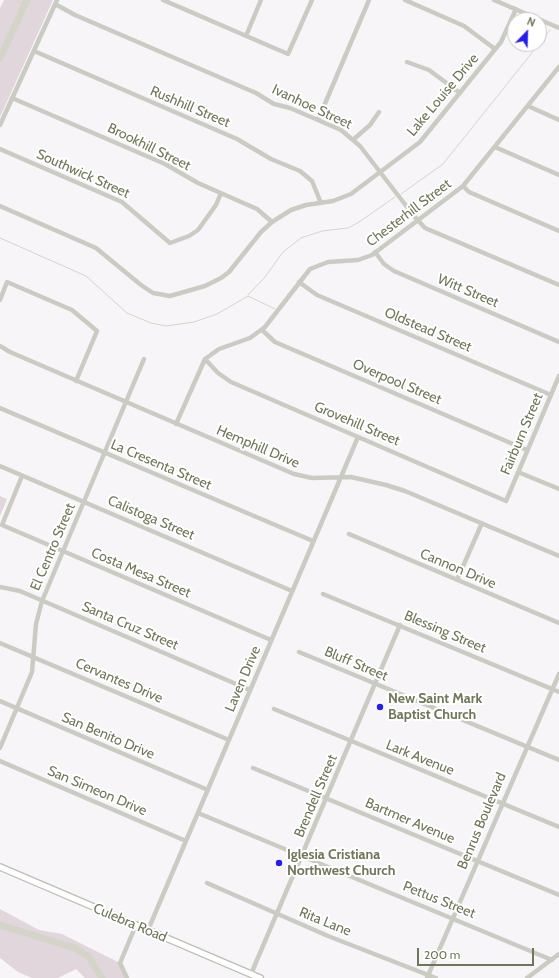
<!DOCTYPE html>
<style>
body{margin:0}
#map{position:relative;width:559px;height:978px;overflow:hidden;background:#f8f5f8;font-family:Cabin,sans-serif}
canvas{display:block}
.north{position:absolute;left:507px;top:12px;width:40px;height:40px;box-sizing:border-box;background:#fff;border:1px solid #c5c9bc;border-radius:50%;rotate:23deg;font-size:11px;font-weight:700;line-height:16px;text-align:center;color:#6f7758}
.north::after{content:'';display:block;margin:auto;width:14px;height:18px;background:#251eef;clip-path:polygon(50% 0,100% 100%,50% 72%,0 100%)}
.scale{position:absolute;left:417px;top:948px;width:117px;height:18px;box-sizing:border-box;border:2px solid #6f7758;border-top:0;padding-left:5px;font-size:12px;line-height:14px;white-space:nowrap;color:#6f7758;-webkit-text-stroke:3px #fff;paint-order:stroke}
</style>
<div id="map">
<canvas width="559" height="978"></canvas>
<div class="north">N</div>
<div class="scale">200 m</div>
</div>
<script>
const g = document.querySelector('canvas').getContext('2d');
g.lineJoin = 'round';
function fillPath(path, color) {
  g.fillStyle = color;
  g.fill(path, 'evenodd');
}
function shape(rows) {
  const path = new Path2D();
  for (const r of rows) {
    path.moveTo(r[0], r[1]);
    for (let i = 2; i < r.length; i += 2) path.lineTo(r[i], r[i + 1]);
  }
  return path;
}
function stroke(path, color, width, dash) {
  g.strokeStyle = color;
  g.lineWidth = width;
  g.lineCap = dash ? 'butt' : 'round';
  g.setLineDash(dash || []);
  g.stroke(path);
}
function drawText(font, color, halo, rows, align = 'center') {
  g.font = font + ' Cabin,sans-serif';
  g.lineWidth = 4;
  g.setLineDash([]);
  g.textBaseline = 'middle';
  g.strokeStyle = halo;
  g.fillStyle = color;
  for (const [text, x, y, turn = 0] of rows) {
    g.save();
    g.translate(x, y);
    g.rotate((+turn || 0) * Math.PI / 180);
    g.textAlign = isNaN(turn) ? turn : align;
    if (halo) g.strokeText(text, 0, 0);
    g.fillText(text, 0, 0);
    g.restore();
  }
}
fillPath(shape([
 [4,0,53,0,0,117,0,8],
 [0,496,7,499,0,516],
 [0,909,39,930,62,934,120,963,127,978,85,978,76,969,58,978,32,978,18,972,0,958]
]), '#e1d6dc');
stroke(shape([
 [14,0,25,5],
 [539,43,550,30],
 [401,194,443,164,539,44],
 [0,238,86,276,127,313,151,323,166,326,194,322,217,314,248,296,275,309],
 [248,295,265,277,283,252,301,238,322,231,348,228,359,222,395,197]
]), '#d4d5c8', 1);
stroke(shape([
 [0,58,27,0],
 [0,925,75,948,89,957,102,978]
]), '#d4d5c8', 7);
const major = shape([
 [0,867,260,978]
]);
stroke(major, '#bcbeb4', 8);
stroke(shape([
 [163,0,288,54,312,0],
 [405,0,464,26,495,49],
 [494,0,559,28],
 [55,4,75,15,256,93,274,104,290,108,341,130,360,146,414,216,425,228,559,285],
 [246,36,261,0],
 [34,51,237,139,271,159,300,171,312,181,321,203],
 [407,62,429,70,460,93],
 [12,98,165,164,198,183,257,209,272,222],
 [528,106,559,120],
 [318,120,369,0],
 [0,125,57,0],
 [354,139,370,125,379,112],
 [495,147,559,175],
 [0,149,122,202,170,243,189,236,198,230,216,205,221,193],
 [463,186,469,192,559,231],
 [0,206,96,248,141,285,153,293,170,296,205,286,221,278,229,272,261,232,272,222,291,210,306,205,333,201,351,194,420,142,501,42,516,9],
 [375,252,384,264,394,271,559,342],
 [299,282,317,295,551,395],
 [0,300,7,282,72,310,97,331,76,381],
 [262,330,275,342,527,450],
 [0,346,10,352,294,474,312,478,351,477,386,485,405,491,559,556],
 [205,359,218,373,231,382,506,501,559,376],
 [0,408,313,541],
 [176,424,205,359,219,349,250,338,265,327,310,269,328,262,358,260,372,255,463,186,559,67],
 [0,466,292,591],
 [518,472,559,489],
 [22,476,2,525,271,640],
 [349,534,559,623],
 [457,580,482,523],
 [0,587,20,591,250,690],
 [323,594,559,692],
 [0,643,229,740],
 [299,652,559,760],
 [0,701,208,790],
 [274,709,559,827],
 [0,748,32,672,36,624,42,601,144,359],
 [0,761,186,841],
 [253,768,559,895],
 [198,813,552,960],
 [207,883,328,936,436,978],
 [148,930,358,437],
 [251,974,400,625],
 [127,978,120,963,136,925],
 [427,978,559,674],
 [527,978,559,954]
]), '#caccc3', 4.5);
stroke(major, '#fff', 5.5);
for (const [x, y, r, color] of [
 [380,707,4,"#251eef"],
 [279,863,4,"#251eef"]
]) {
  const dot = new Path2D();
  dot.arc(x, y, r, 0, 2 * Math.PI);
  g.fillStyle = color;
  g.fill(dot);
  stroke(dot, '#fff', 1.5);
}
drawText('14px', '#6f7758', '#fff', [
 ["Lake Louise Drive",443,95,-50],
 ["Rushhill Street",190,107,23],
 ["Ivanhoe Street",312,107,25],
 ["Brookhill Street",149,147,26],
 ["Southwick Street",83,174,24],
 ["Chesterhill Street",409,213,-37],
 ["Witt Street",468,291,23],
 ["Oldstead Street",428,330,23],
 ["Overpool Street",397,382,23],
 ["Grovehill Street",357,424,23],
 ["Fairburn Street",522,434,-67],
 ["Hemphill Drive",258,447,23],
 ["La Cresenta Street",161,465,23],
 ["Calistoga Street",151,518,23],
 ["El Centro Street",53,547,-67],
 ["Cannon Drive",458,569,23],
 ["Costa Mesa Street",141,573,23],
 ["Santa Cruz Street",130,626,23],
 ["Blessing Street",445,632,23],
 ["Bluff Street",356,664,23],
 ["Laven Drive",243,679,-67],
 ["Cervantes Drive",119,681,23],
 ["San Benito Drive",108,736,23],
 ["Lark Avenue",420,758,22],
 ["San Simeon Drive",97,791,23],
 ["Brendell Street",316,796,-67],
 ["Bartmer Avenue",410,821,23],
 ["Benrus Boulevard",482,821,-67],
 ["Pettus Street",439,900,22],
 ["Rita Lane",325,922,22],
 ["Culebra Road",130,923,23]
]);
drawText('bold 14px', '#6f7758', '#fff', [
 ["New Saint Mark",388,699],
 ["Baptist Church",388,715],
 ["Iglesia Cristiana",287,855],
 ["Northwest Church",287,871]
], 'left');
</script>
